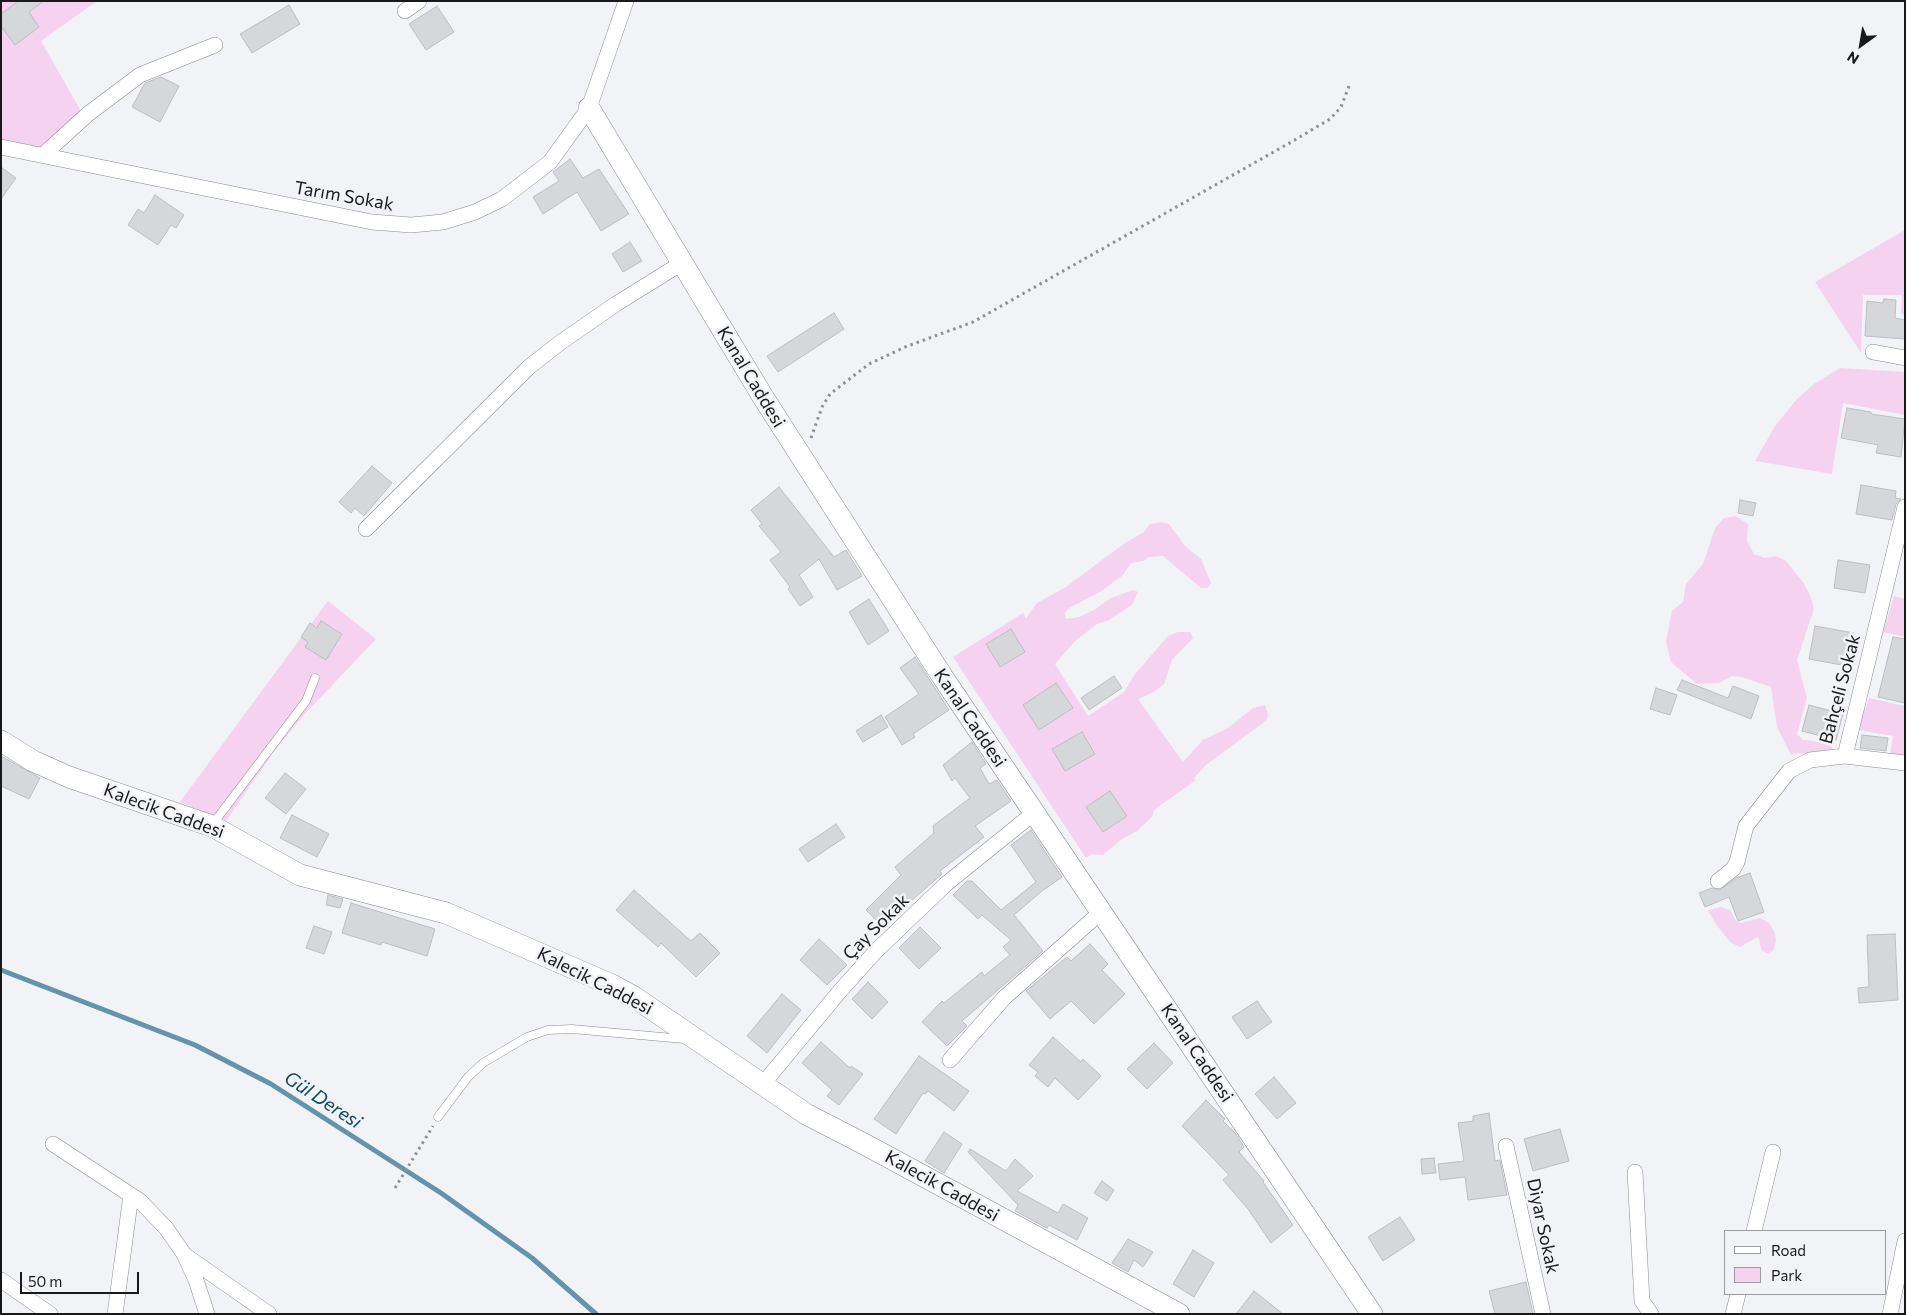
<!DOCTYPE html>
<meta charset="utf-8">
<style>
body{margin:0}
#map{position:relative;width:1906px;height:1315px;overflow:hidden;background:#f2f3f7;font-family:Commissioner,sans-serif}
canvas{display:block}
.frame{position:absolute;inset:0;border:2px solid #19191b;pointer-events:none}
.legend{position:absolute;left:1724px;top:1230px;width:162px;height:65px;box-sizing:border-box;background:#f2f3f7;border:1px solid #9b9c9f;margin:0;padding:6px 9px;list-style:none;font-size:15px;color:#19191b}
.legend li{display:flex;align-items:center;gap:10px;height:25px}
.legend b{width:25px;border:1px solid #9b9c9f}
.north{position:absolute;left:1836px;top:20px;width:50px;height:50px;-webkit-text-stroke:4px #f2f3f7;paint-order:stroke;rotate:212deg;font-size:14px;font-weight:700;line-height:20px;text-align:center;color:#19191b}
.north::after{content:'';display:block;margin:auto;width:18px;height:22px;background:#19191b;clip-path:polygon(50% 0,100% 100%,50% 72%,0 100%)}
.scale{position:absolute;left:20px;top:1272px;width:119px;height:22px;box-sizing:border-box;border:2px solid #19191b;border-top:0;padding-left:6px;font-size:15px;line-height:18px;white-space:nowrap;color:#19191b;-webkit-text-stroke:4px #f2f3f7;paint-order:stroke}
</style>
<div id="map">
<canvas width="1906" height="1315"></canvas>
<div class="frame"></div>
<ul class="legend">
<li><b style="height:6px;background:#fff"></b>Road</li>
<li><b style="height:14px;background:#f5d2ef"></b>Park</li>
</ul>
<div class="north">N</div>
<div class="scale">50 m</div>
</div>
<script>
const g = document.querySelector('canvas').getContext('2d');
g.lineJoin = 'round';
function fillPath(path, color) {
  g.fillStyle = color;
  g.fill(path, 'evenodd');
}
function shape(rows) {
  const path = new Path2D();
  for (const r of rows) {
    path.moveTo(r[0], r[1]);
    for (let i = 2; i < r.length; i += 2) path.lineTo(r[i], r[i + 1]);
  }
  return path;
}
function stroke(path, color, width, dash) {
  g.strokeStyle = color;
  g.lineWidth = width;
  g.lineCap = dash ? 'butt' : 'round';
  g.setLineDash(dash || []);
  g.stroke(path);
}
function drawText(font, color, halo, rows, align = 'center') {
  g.font = font + ' Commissioner,sans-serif';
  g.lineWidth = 5;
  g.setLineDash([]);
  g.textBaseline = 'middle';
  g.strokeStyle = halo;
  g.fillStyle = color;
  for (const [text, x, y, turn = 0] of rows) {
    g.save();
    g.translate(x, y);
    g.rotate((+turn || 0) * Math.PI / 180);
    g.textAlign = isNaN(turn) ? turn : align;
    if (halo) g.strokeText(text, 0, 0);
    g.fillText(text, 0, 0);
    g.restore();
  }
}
fillPath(shape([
 [1,1,97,1,41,41,81,111,40,148,1,140],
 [1905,230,1905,315,1901,314,1902,295,1863,295,1861,353,1815,282],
 [1840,368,1905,372,1905,415,1843,403,1832,474,1755,461,1775,426,1796,400,1814,384],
 [1736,516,1748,524,1747,541,1754,554,1765,558,1776,556,1786,561,1803,582,1810,595,1814,609,1797,660,1807,698,1797,734,1803,740,1830,743,1833,751,1811,755,1799,753,1791,755,1777,727,1771,687,1742,677,1732,676,1719,683,1697,684,1671,662,1666,642,1672,611,1683,602,1686,584,1703,564,1715,528,1724,518],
 [1161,522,1169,524,1184,545,1201,559,1211,583,1208,588,1201,588,1163,556,1149,557,1143,561,1131,563,1123,575,1100,592,1069,608,1065,613,1066,619,1079,617,1094,610,1111,598,1133,590,1138,592,1132,605,1109,620,1097,624,1075,641,1055,664,1088,716,1124,692,1135,674,1168,636,1178,632,1190,632,1193,638,1172,660,1164,684,1152,693,1138,699,1183,762,1203,740,1228,728,1253,708,1265,705,1268,714,1267,720,1206,765,1194,778,1196,780,1154,810,1152,817,1137,831,1122,839,1103,855,1092,854,1086,858,953,657,1023,613,1026,618,1037,603,1066,587,1125,543,1144,532,1150,524],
 [1894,596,1905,599,1905,637,1883,632],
 [328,601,376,639,304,715,275,750,226,821,180,802],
 [1869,698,1905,706,1905,758,1890,756,1893,736,1858,730],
 [1721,907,1730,910,1736,921,1741,923,1760,918,1769,923,1775,933,1776,941,1773,950,1769,954,1762,951,1758,937,1740,947,1730,942,1715,923,1708,910]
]), '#f5d2ef');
stroke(shape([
 [1,970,195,1045,271,1084,441,1193,532,1258,596,1314]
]), '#6394ac', 5);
const building = shape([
 [18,1,44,1,29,12,39,27,15,45,1,26,1,14,18,1],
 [289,5,300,24,252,53,240,34,289,5],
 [437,6,454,32,426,50,409,24,437,6],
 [161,77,179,86,160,122,132,107,145,83,161,77],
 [570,159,583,178,599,169,629,214,601,231,577,192,543,214,533,197,559,181,553,172,570,159],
 [1,167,16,178,1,199,1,167],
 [155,195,184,215,176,228,171,225,158,245,128,225,138,209,144,213,155,195],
 [630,242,642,261,623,272,612,254,630,242],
 [1884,299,1896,300,1895,318,1905,320,1905,339,1865,336,1867,301,1883,303,1884,299],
 [834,313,844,329,778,372,767,356,834,313],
 [1847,408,1871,412,1871,414,1905,419,1901,457,1876,453,1878,445,1841,438,1847,408],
 [372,466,392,483,364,516,355,508,351,513,339,502,372,466],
 [1861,485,1896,491,1895,498,1901,499,1896,504,1892,520,1856,514,1861,485],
 [779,487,834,557,846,550,862,576,837,590,819,559,799,575,813,597,800,606,788,589,790,587,770,560,781,552,759,526,762,524,751,510,779,487],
 [1740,500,1756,503,1753,516,1738,513,1740,500],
 [1838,560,1870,565,1865,593,1834,588,1838,560],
 [869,599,889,631,868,645,849,612,869,599],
 [321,621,342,634,326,660,305,647,308,642,301,637,310,623,317,628,321,621],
 [1815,626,1854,633,1847,666,1809,659,1815,626],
 [1011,629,1025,652,1000,667,986,644,1011,629],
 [1893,637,1905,639,1905,703,1878,697,1893,637],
 [915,657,949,710,913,734,915,737,902,745,885,717,919,694,900,668,915,657],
 [1114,676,1122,688,1089,710,1081,698,1114,676],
 [1682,680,1728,698,1733,686,1759,696,1751,719,1677,690,1682,680],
 [1056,683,1073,708,1039,730,1023,705,1056,683],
 [1656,688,1677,695,1670,715,1650,709,1656,688],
 [1809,705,1843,714,1836,740,1802,731,1809,705],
 [881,715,888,727,863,742,856,731,881,715],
 [1082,732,1095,754,1065,771,1052,749,1082,732],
 [1862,735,1888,738,1886,751,1860,748,1862,735],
 [972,742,986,764,980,768,989,784,997,780,1011,801,975,826,984,837,940,871,942,874,904,907,884,928,866,910,901,875,895,867,934,833,933,826,970,798,955,778,952,781,943,765,972,742],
 [1,756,40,778,29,799,1,786,1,756],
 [285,773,306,789,286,814,265,798,285,773],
 [1110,791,1127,816,1103,832,1086,807,1110,791],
 [292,815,329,834,317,857,280,838,292,815],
 [836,824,845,837,808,862,799,849,836,824],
 [1031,830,1062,877,1042,891,1014,915,1043,951,962,1021,967,1026,947,1046,922,1022,942,1001,944,1003,982,972,984,976,1010,955,1003,947,1011,940,982,915,978,919,953,895,967,881,972,881,1001,910,1036,882,1011,845,1031,830],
 [1750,873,1764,912,1738,921,1729,897,1705,907,1699,893,1712,888,1720,890,1736,878,1750,873],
 [634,890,691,941,700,933,720,953,696,977,661,943,658,947,616,910,634,890],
 [328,895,343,899,340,908,326,905,328,895],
 [351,903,435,929,427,956,382,942,381,945,342,933,351,903],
 [314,926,332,932,324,954,306,948,314,926],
 [920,927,941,948,919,969,899,948,920,927],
 [1895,934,1898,1000,1859,1003,1858,988,1869,987,1867,935,1895,934],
 [819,939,847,965,827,985,800,960,819,939],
 [1090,944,1108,964,1102,970,1125,994,1094,1024,1071,1001,1050,1019,1026,991,1067,957,1071,961,1090,944],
 [868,982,888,1002,872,1019,852,999,868,982],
 [782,994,801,1010,767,1053,747,1036,782,994],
 [1257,1001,1272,1022,1247,1039,1232,1017,1257,1001],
 [1053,1037,1081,1062,1083,1059,1101,1076,1078,1100,1055,1078,1048,1087,1035,1076,1038,1072,1029,1065,1053,1037],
 [821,1042,850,1068,851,1066,863,1074,839,1105,827,1096,832,1090,802,1063,821,1042],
 [1154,1043,1173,1063,1147,1089,1127,1069,1154,1043],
 [919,1056,969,1091,954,1111,928,1091,925,1094,923,1093,896,1134,874,1119,919,1056],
 [1274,1077,1296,1103,1277,1119,1255,1094,1274,1077],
 [1206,1100,1225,1119,1223,1121,1236,1134,1244,1147,1239,1152,1264,1181,1263,1182,1293,1225,1271,1243,1248,1209,1223,1180,1229,1175,1182,1126,1206,1100],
 [1489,1113,1495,1161,1500,1160,1507,1195,1468,1200,1465,1177,1440,1180,1438,1164,1464,1161,1458,1123,1473,1121,1473,1116,1489,1113],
 [1560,1129,1569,1161,1533,1171,1524,1139,1560,1129],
 [944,1132,962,1144,944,1173,925,1161,944,1132],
 [970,1149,1006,1171,1015,1159,1033,1176,1017,1191,1058,1213,1063,1204,1088,1218,1077,1240,1049,1225,1047,1228,1015,1211,1018,1205,968,1152,970,1149],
 [1434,1158,1436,1173,1422,1174,1421,1159,1434,1158],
 [1102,1181,1114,1190,1107,1201,1094,1193,1102,1181],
 [1400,1217,1415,1240,1383,1261,1368,1237,1400,1217],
 [1128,1239,1153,1252,1143,1267,1134,1260,1128,1272,1112,1263,1128,1239],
 [1193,1250,1214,1263,1194,1297,1173,1284,1193,1250],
 [1526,1282,1533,1314,1495,1314,1489,1291,1526,1282],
 [1254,1291,1283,1314,1236,1314,1254,1291]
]);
fillPath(building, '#d5d7db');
stroke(building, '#bbbec2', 1);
const lane = shape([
 [212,825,306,701,315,678],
 [438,1117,468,1077,483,1063,527,1037,548,1030,572,1029,684,1039]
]);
const street = shape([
 [405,11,419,1],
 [1,147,372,222,411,225,443,222,475,212,502,199,550,162,589,108,626,1],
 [43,155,88,114,140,75,215,45],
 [1873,352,1905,358],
 [366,529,529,367,561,342,616,304,682,263],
 [1845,756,1905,763],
 [1718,881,1733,869,1737,862,1746,826,1789,771,1810,760,1845,756,1905,507],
 [950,1060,1004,998,1101,912],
 [762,1085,840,991,876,951,946,884,1034,813],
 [53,1144,140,1201,166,1228,184,1254,196,1280,207,1314],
 [1506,1146,1543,1314],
 [1635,1172,1642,1301,1651,1314],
 [1754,1231,1773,1152],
 [186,1256,269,1314],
 [1,1280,50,1314],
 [115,1314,131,1195],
 [1733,1314,1738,1294],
 [1890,1314,1905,1241]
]);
const secondary = shape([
 [589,108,763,397,942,676,1372,1314],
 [1,741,33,761,69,777,212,826,300,875,446,913,612,985,634,997,806,1114,866,1145,1179,1314]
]);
stroke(lane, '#8a8a8e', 9);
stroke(street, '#8a8a8e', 16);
stroke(secondary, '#8a8a8e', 22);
stroke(shape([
 [811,438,822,407,830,394,869,364,905,347,973,322,1293,141,1330,119,1341,107,1349,86],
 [395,1188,433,1126]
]), '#909194', 3, [2.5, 4]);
stroke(lane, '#fff', 8);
stroke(street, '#fff', 15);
stroke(secondary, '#fff', 21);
drawText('18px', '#19191b', '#f2f3f7', [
 ["Tarım Sokak",344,196,10],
 ["Kanal Caddesi",751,377,59],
 ["Bahçeli Sokak",1840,689,-75],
 ["Kanal Caddesi",970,718,56],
 ["Kalecik Caddesi",164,811,20],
 ["Çay Sokak",876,927,-45],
 ["Kalecik Caddesi",595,981,27],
 ["Kanal Caddesi",1197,1053,56],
 ["Kalecik Caddesi",942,1186,29],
 ["Diyar Sokak",1543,1226,78]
]);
drawText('italic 19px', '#0f4860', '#f2f3f7', [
 ["Gül Deresi",323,1100,33]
]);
</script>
